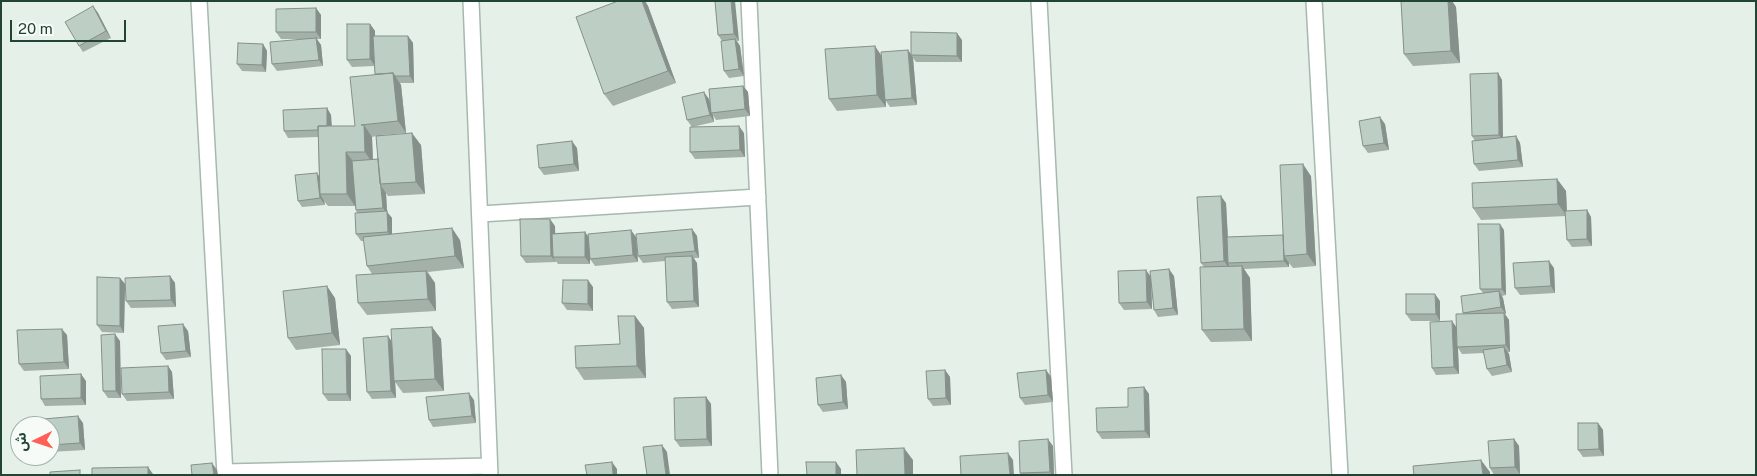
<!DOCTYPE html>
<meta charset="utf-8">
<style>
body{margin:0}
#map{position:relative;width:1757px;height:476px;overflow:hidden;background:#e5f0e9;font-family:"Public Sans","Noto Sans Arabic",sans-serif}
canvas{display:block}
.frame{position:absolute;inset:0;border:2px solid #214435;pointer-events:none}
.north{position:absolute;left:10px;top:416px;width:50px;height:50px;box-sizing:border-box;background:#f6fbf8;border:1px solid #a1b2aa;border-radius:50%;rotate:266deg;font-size:14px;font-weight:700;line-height:20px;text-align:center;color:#214435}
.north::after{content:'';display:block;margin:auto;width:18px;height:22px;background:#ff5f54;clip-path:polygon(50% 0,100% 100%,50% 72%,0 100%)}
.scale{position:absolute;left:10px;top:20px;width:116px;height:22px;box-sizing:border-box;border:2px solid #214435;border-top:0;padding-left:6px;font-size:15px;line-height:18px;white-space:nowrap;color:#214435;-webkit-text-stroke:4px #f6fbf8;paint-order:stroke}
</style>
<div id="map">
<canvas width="1757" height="476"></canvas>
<div class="frame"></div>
<div class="north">ش</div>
<div class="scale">20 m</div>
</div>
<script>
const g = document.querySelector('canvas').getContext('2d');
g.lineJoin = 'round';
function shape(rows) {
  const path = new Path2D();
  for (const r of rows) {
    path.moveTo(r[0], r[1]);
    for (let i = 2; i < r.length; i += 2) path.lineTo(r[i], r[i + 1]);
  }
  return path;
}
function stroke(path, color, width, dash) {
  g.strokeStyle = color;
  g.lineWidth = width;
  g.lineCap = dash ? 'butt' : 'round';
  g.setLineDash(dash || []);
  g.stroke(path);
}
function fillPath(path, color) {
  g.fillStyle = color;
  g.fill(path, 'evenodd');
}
const minor = shape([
 [199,1,225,475],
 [471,1,490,475],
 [749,1,770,475],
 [1039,1,1064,475],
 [1314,1,1340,475],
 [480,214,758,197],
 [225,472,489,466]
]);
stroke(minor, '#a6b9af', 18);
stroke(minor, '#fff', 15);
fillPath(shape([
 [618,1,645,1,648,6,676,83,613,106,604,94],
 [715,1,739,41,737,41,740,46,744,76,729,78,724,71,722,41,718,35],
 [1401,1,1452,1,1456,7,1460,63,1413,66,1404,54],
 [93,6,98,13,111,38,83,52,79,46],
 [316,8,321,15,321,39,317,39,321,45,323,66,277,71,272,64,302,39,281,39,276,32],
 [370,24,375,31,375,36,408,36,413,43,414,83,400,83,401,85,406,133,381,135,421,145,425,194,388,196,386,193,387,212,392,218,392,234,460,240,464,268,428,272,435,283,436,311,367,315,358,303,372,274,367,266,364,241,361,241,356,234,357,213,356,210,355,206,328,206,324,201,325,205,302,207,298,201,319,176,318,137,288,138,284,131,327,108,331,115,332,126,355,126,375,74,374,66,352,67,347,60],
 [376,136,378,159,373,159,372,137],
 [962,40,962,62,916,62,913,58,917,105,890,107,886,101,886,107,837,111,829,99,881,55,908,50,911,54],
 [263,44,267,51,266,72,242,71,237,64],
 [1498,73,1502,80,1503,137,1516,136,1520,143,1523,167,1479,171,1474,164,1475,141,1472,136],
 [743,86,748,92,750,116,716,120,713,115,714,122,692,127,687,120,709,99,711,107],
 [1385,124,1389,150,1368,153,1363,146],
 [744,133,745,157,695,159,690,152],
 [577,148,579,171,544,175,539,168],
 [1311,176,1316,266,1293,268,1289,263,1289,267,1244,269,1250,278,1252,341,1211,342,1202,330,1204,267,1201,263,1226,203,1228,237,1283,235],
 [1557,179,1566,191,1567,211,1587,210,1591,217,1592,246,1572,247,1567,240,1566,216,1481,220,1473,208],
 [555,226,555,233,585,232,588,238,636,237,638,262,595,266,590,259,590,252,590,264,558,264,556,261,556,262,526,263,521,256],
 [692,229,697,236,699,258,694,258,697,263,699,307,672,309,667,302,665,261,643,263,638,256],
 [1504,230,1506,295,1502,296,1503,298,1506,314,1505,314,1509,320,1510,352,1508,352,1509,354,1512,372,1492,376,1487,369,1484,353,1462,354,1458,348,1459,374,1436,375,1432,368,1464,314,1463,313,1483,293,1480,289],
 [1554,268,1555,293,1520,295,1515,288],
 [170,276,175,283,176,307,131,308,126,301],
 [1174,276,1178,315,1158,317,1154,310,1151,284,1152,309,1124,310,1119,303,1151,277],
 [120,278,125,284,124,333,102,332,97,325],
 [593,287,593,311,567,310,562,303],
 [335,298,340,345,296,350,288,338],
 [1440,301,1440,321,1411,321,1406,314],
 [635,316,644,328,646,378,584,380,576,368,620,344],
 [432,327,441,339,444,391,403,393,395,382,396,398,372,399,367,392,392,342],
 [188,331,191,357,166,360,161,353],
 [67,335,69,369,24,371,19,364],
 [120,341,121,398,108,398,103,391],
 [351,356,351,401,328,401,323,394],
 [168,366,172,372,174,399,127,401,122,394],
 [945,370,950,377,951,405,933,406,928,399],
 [1046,370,1051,377,1053,402,1025,405,1020,398],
 [841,375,846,382,848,409,823,412,818,405],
 [86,381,86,405,45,406,41,399],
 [1144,387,1149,394,1150,438,1102,439,1097,432,1128,407],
 [706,397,711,404,712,446,680,447,675,440],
 [474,400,476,423,433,427,429,420],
 [83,423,85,450,50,452,50,426],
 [1598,423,1603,430,1604,456,1583,457,1578,450],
 [1514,439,1519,446,1520,474,1494,475,1490,468],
 [1053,446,1054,475,1021,475,1020,473]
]), '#a3b1a9');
fillPath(shape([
 [642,1,645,1,648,6,676,83,668,71],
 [731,1,735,1,739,41,734,34],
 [1448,1,1452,1,1456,7,1460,63,1451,51],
 [93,6,98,13,111,38,106,31],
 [316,8,321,15,321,39,316,32],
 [370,24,375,31,375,66,370,59],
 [957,33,962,40,962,62,957,56],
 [408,36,413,43,414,83,410,76],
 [316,38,321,45,323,66,319,60],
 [735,39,740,46,744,76,739,69],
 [263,44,267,51,266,72,262,65],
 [875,46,883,58,886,107,877,95],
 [908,50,913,58,917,105,912,98],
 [393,73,401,85,406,133,398,121],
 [1498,73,1502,80,1503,142,1499,135],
 [743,86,748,92,750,116,745,109],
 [704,92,709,99,712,113,711,113,713,115,714,122,710,115],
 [327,108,331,115,332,137,327,130],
 [1380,117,1385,124,1389,150,1384,143],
 [364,125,372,137,373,164,365,152],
 [739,126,744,133,745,157,740,150],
 [412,133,421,145,425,194,416,182],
 [1516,136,1520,143,1523,167,1518,160],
 [572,141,577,148,579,171,574,164],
 [346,152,355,164,355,206,347,194],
 [1303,164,1311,176,1316,266,1307,254],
 [317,173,322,180,320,194,324,201,325,205,320,198],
 [1557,179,1566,191,1567,216,1558,204],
 [381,186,386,193,387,212,392,218,392,239,388,232,387,214,383,208],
 [1221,196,1226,203,1229,263,1228,263,1229,265,1229,268,1224,261],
 [1587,210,1591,217,1592,246,1587,239],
 [550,219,555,226,556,257,553,257,556,262,551,256],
 [1500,224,1504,230,1506,295,1502,289],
 [452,228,460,240,464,268,455,256],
 [692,229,697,236,699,258,695,251],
 [631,230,636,237,638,262,633,255],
 [585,232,590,239,590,264,585,257],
 [692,256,697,263,699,307,694,301],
 [1284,256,1289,263,1289,267,1284,261],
 [1549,261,1554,268,1555,293,1551,286],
 [1242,266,1250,278,1252,341,1244,329],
 [1169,269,1174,276,1178,315,1173,308],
 [1146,270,1151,277,1152,309,1147,302],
 [426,271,435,283,436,311,428,299],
 [170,276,175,283,176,307,171,300],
 [120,278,125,284,124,333,120,326],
 [588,280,593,287,593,311,588,304],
 [327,286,335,298,340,345,332,333],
 [1499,291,1503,298,1506,314,1501,307],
 [1435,294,1440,301,1440,321,1436,314],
 [1504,313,1509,320,1510,352,1506,345],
 [635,316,644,328,646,378,637,366],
 [1452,321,1457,328,1459,374,1454,367],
 [183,324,188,331,191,357,186,351],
 [432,327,441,339,444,391,435,379],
 [62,329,67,335,69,369,64,362],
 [115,334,120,341,121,398,116,391],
 [388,336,393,343,396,398,391,391],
 [1504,347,1509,354,1512,372,1507,365],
 [346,349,351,356,351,401,347,394],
 [168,366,172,372,174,399,169,392],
 [945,370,950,377,951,405,946,398],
 [1046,370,1051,377,1053,402,1048,395],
 [81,374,86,381,86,405,81,398],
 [841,375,846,382,848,409,843,402],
 [1144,387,1149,394,1150,438,1145,431],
 [469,393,474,400,476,423,472,416],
 [706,397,711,404,712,446,707,439],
 [78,416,83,423,85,450,80,443],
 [1598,423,1603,430,1604,456,1599,449],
 [1048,439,1053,446,1054,475,1052,475,1050,472],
 [1514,439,1519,446,1520,474,1515,467],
 [662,445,667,452,670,475,666,475],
 [904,448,913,460,913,475,905,475],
 [1008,453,1013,460,1014,475,1010,475],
 [1481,460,1490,472,1490,475,1483,475],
 [612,462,617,469,617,475,613,475],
 [836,462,841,469,841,475,836,475],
 [212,463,217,470,218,475,214,475],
 [148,467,153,474,153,475,148,475]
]), '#849089');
const building = shape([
 [618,1,642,1,668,71,604,94,576,17,618,1],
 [715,1,731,1,734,34,718,35,715,1],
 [1401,1,1448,1,1451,51,1404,54,1401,1],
 [93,6,106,31,79,46,65,22,93,6],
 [316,8,316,32,276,32,276,9,316,8],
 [347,24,370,24,370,59,347,60,347,24],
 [911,32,957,33,957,56,911,55,911,32],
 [373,36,408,36,410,76,395,76,393,73,375,74,373,36],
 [316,38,319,60,272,64,270,42,316,38],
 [735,39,739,69,724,71,721,41,735,39],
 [238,43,263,44,262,65,237,64,238,43],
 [875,46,877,95,829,99,825,49,875,46],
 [908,50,912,98,885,100,881,52,908,50],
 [393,73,398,121,361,125,364,125,365,152,346,152,347,194,320,194,318,126,355,126,350,77,393,73],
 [1498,73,1499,135,1472,136,1470,74,1498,73],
 [743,86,745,109,711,113,709,89,743,86],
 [704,92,710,115,687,120,682,97,704,92],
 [327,108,327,126,318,126,318,130,284,131,283,110,327,108],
 [1380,117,1384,143,1363,146,1359,121,1380,117],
 [739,126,740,150,690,152,690,127,739,126],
 [412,133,416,182,380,184,376,136,412,133],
 [1516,136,1518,160,1474,164,1472,141,1516,136],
 [572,141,574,164,539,168,537,145,572,141],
 [378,159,383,208,356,210,352,161,378,159],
 [1303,164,1307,254,1284,256,1280,165,1303,164],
 [317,173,320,198,298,201,295,175,317,173],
 [1557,179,1558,204,1473,208,1472,183,1557,179],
 [1221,196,1224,261,1201,263,1197,197,1221,196],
 [1587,210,1587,239,1567,240,1565,211,1587,210],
 [387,211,388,232,356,234,355,213,387,211],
 [520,219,550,219,551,256,521,256,520,219],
 [1478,224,1500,224,1502,289,1480,289,1478,224],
 [452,228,455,256,367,266,363,237,452,228],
 [692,229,695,251,638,256,636,234,692,229],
 [631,230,633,255,590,259,588,234,631,230],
 [585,232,585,257,553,257,552,234,585,232],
 [1283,235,1284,261,1228,263,1227,237,1283,235],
 [692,256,694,301,667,302,665,257,692,256],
 [1549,261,1551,286,1515,288,1513,263,1549,261],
 [1242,266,1244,329,1202,330,1200,267,1242,266],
 [1169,269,1173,308,1154,310,1150,271,1169,269],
 [1146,270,1147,302,1119,303,1118,271,1146,270],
 [426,271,428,299,358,303,356,275,426,271],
 [170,276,171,300,126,301,125,278,170,276],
 [97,277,120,278,120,326,97,325,97,277],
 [563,280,588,280,588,304,562,303,563,280],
 [327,286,332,333,288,338,283,291,327,286],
 [1499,291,1501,307,1463,313,1461,296,1499,291],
 [1406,294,1435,294,1436,314,1406,314,1406,294],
 [1504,313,1506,345,1457,347,1456,314,1504,313],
 [618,316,635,316,637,366,576,368,575,346,620,344,618,316],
 [1452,321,1454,367,1432,368,1430,322,1452,321],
 [183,324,186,351,161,353,158,326,183,324],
 [432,327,435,379,394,381,391,329,432,327],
 [62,329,64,362,19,364,17,330,62,329],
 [115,334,116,391,103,391,101,335,115,334],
 [388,336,391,391,367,392,363,338,388,336],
 [1504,347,1507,365,1487,369,1483,350,1504,347],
 [322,349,346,349,347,394,323,394,322,349],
 [168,366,169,392,122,394,121,368,168,366],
 [945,370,946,398,928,399,926,371,945,370],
 [1046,370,1048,395,1020,398,1017,373,1046,370],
 [81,374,81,398,41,399,40,376,81,374],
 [841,375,843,402,818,405,816,378,841,375],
 [1144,387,1145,431,1097,432,1096,408,1128,407,1128,388,1144,387],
 [469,393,472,416,429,420,426,397,469,393],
 [706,397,707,439,675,440,674,398,706,397],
 [78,416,80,443,50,445,50,426,32,426,32,420,78,416],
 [1578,423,1598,423,1599,449,1578,450,1578,423],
 [1048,439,1050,472,1020,473,1019,441,1048,439],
 [1514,439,1515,467,1490,468,1488,441,1514,439],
 [662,445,666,475,647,475,643,447,662,445],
 [904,448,905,475,857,475,856,450,904,448],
 [1008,453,1010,475,961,475,960,456,1008,453],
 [1481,460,1483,475,1414,475,1413,466,1481,460],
 [612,462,613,475,587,475,585,465,612,462],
 [806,462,836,462,836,475,807,475,806,462],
 [212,463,214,475,192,475,191,465,212,463],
 [148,467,148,475,92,475,92,468,148,467],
 [80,470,80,475,50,475,50,472,80,470]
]);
fillPath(building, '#bdcec4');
stroke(building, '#849089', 1);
</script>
